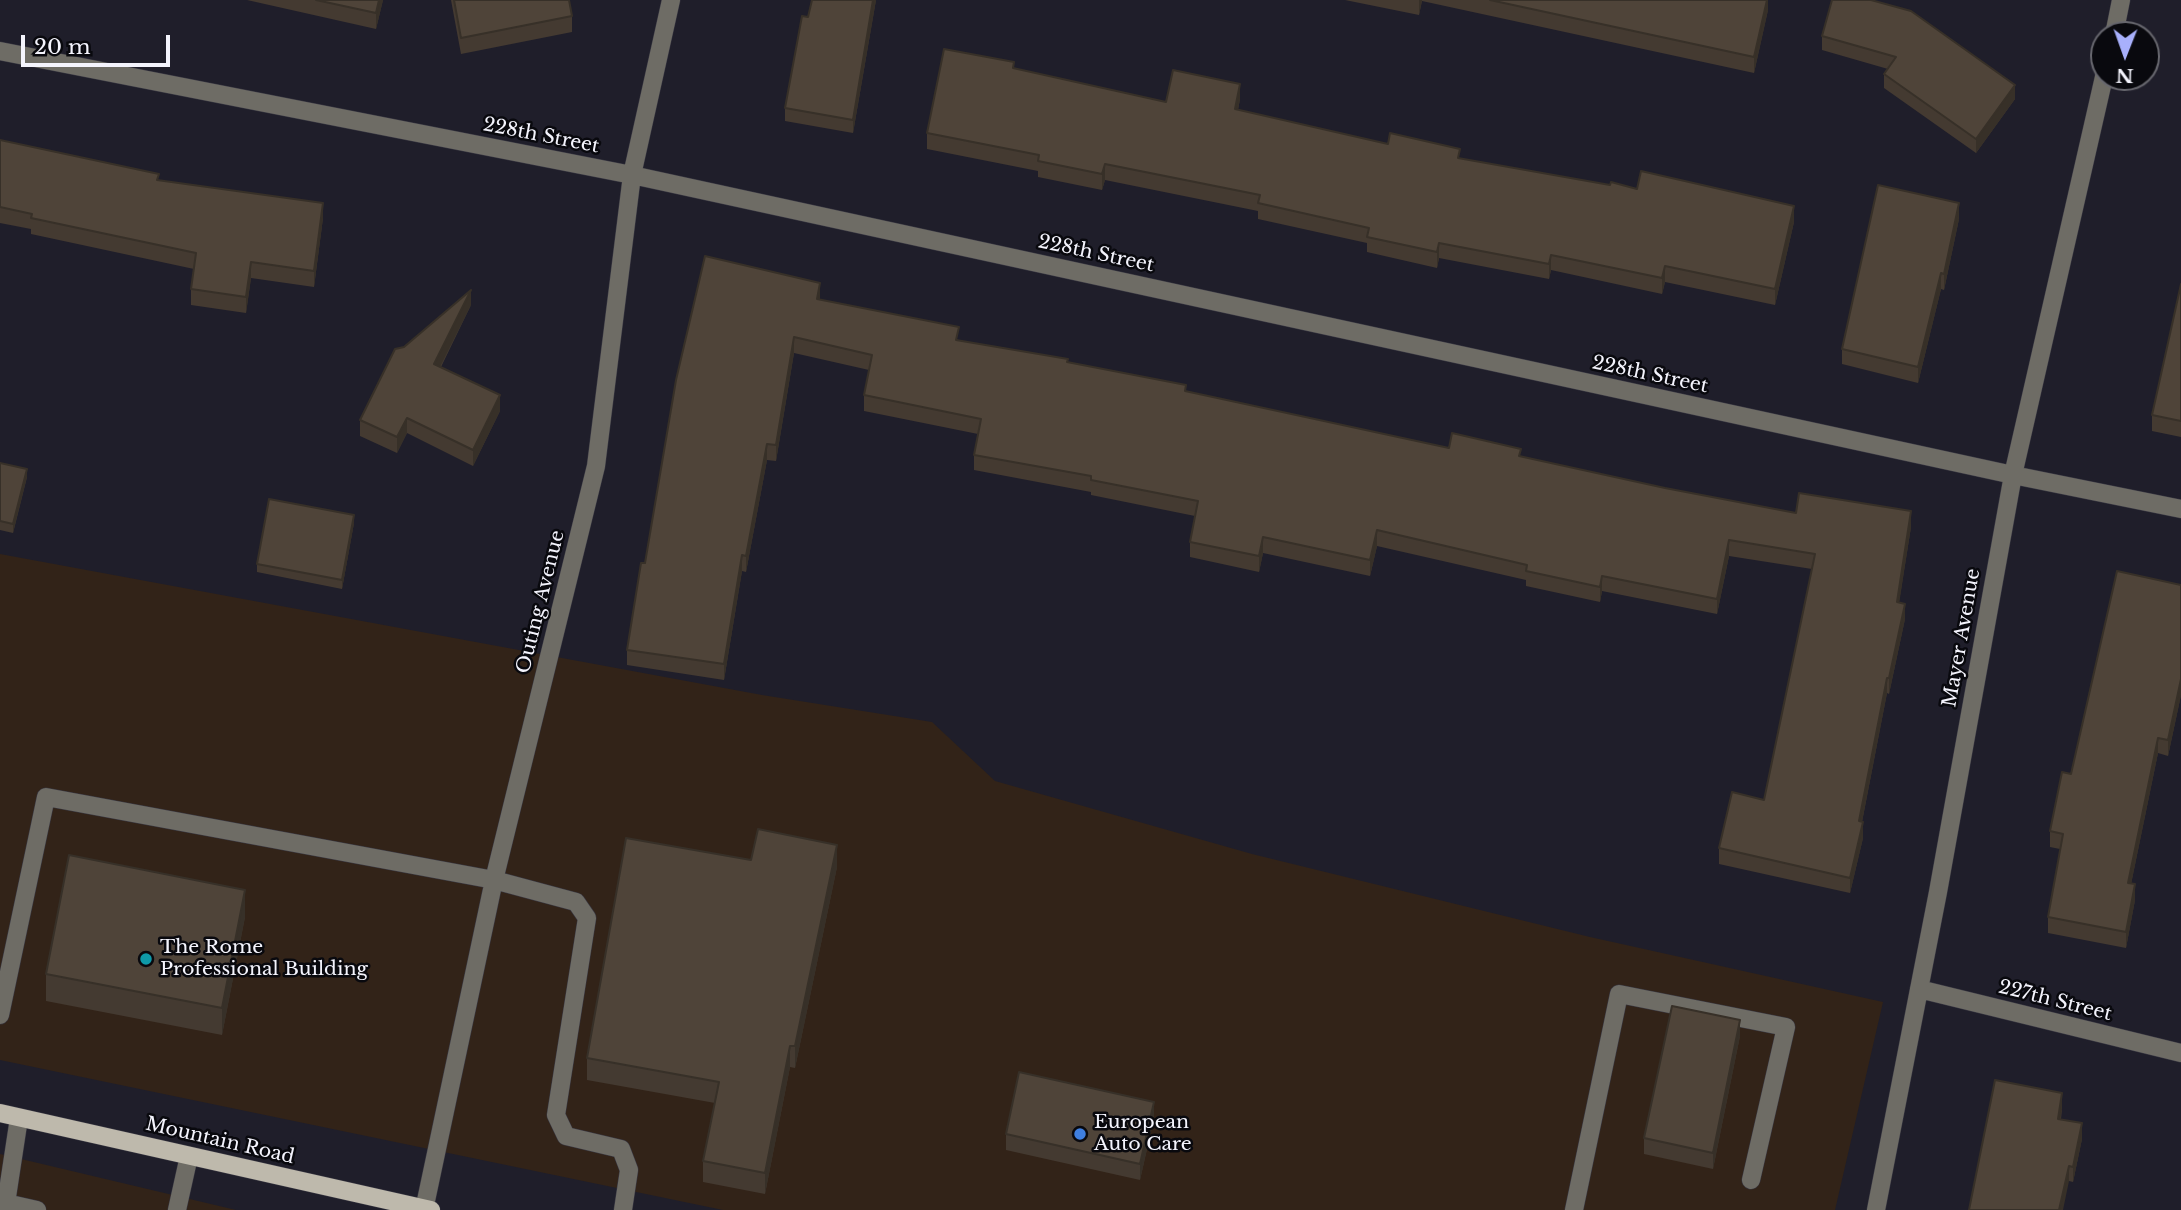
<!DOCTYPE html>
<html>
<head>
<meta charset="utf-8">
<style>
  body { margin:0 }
  #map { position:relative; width:2181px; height:1210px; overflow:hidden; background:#1f1e2a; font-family:"Libre Baskerville",serif }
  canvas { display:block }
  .north { position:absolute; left:2090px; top:21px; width:70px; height:70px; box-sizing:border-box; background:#09090e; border:2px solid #67676e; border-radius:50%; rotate:181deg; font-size:19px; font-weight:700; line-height:28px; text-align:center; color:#f4f4fd }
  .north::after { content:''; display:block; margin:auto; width:24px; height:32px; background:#a8b0fc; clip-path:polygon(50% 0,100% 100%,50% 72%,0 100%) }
  .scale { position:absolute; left:21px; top:35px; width:149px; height:32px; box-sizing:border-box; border:4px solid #f4f4fd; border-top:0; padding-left:9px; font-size:21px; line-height:24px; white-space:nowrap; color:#f4f4fd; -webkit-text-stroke:5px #09090e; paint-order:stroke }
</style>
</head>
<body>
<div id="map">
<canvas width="2181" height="1210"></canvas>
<div class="north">N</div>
<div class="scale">20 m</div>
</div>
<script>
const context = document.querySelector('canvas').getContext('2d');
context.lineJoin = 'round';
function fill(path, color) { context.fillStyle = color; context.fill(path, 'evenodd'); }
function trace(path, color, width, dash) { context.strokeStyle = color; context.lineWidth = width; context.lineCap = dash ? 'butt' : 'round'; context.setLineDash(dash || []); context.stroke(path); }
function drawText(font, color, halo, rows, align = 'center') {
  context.font = font + ' "Libre Baskerville",serif'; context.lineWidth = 5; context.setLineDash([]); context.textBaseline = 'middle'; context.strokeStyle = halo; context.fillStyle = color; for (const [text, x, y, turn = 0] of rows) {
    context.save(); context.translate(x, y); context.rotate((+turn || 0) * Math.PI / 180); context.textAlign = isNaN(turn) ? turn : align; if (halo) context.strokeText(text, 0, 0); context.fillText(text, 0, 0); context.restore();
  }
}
const commercial = new Path2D(`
  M 0,554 L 762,695 L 932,722 L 995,781 L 1252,854 L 1590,937 L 1883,1002 L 1835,1210 L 723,1210 L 0,1060 Z
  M 0,1154 L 236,1210 L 0,1210 Z`);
const minor = new Path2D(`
  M 2114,35 L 2121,0
  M 0,51 L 632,175 L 2013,475 L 2181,509
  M 1919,989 L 2181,1053
  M 0,1015 L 46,797 L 494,880 L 576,902 L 587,918 L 556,1115 L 566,1136 L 621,1149 L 629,1170 L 623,1210
  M 6,1203 L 37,1210
  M 5,1210 L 19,1118
  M 177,1210 L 189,1156
  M 424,1210 L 494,880 L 596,466 L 632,175 L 671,0
  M 1574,1210 L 1619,994 L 1786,1027 L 1751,1180
  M 1876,1210 L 1938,892 L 2013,475 L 2104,77`);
const major = new Path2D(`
  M 0,1113 L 431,1210`);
const wall = new Path2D(`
  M 247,0 L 383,0 L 376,29 Z
  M 451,0 L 569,0 L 572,16 L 572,32 L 461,54 Z
  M 876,0 L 853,133 L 785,121 L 785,108 L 808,17 Z
  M 1345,0 L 1768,0 L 1768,10 L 1754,73 L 1422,1 L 1419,15 Z
  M 1822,36 L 2015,85 L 2015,99 L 1976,153 L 1884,88 L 1884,74 L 1888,69 L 1822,50 Z
  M 1014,68 L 1166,102 L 1240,99 L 1238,110 L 1388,144 L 1460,159 L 1610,185 L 1637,189 L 1794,222 L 1775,305 L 1665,282 L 1662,294 L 1551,270 L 1549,279 L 1439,258 L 1437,268 L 1367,252 L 1367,243 L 1258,219 L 1258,211 L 1105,180 L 1102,190 L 1038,177 L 1038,171 L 927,149 L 927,133 Z
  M 0,140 L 159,180 L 323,218 L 314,287 L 251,278 L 246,313 L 191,305 L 191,289 L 194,269 L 31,234 L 31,229 L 0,223 Z
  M 1959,219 L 1944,290 L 1941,289 L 1918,383 L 1842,364 L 1842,349 Z
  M 2181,284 L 2181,437 L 2152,431 L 2152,415 Z
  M 820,299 L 959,340 L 1068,362 L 1186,391 L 1449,448 L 1521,456 L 1665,488 L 1796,513 L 1911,527 L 1899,602 L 1905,619 L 1889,694 L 1887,693 L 1862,822 L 1863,838 L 1850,893 L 1719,864 L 1719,848 L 1764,800 L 1812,569 L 1729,556 L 1717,614 L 1602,591 L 1600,602 L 1526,586 L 1526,580 L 1377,546 L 1370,576 L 1263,553 L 1259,572 L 1190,557 L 1190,542 L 1195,516 L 1091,495 L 1091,492 L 974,470 L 974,455 L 978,434 L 864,411 L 864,395 L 869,370 L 794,353 L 776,461 L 767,460 L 746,572 L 742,571 L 724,680 L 627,665 L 627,650 L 645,563 L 676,380 Z
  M 471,305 L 441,367 L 500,411 L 473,466 L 407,433 L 397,453 L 360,436 L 360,420 L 404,347 Z
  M 0,463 L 27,477 L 13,533 L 0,530 Z
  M 354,523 L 342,589 L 257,572 L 257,564 Z
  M 2181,585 L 2181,695 L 2168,756 L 2158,753 L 2131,884 L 2135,900 L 2126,948 L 2048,933 L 2048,917 L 2060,849 L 2050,847 L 2050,831 L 2071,774 Z
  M 751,860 L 837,867 L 795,1068 L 790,1067 L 765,1194 L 703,1182 L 703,1161 L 715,1103 L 587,1080 L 587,1058 Z
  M 245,917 L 222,1035 L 46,1001 L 46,974 Z
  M 1740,1036 L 1713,1169 L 1644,1154 L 1644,1138 Z
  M 2062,1109 L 2061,1119 L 2082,1139 L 2073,1182 L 2069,1181 L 1969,1210 Z
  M 1154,1118 L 1140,1180 L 1006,1150 L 1006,1134 Z`);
const shadedWall = new Path2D(`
  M 379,0 L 383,0 L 376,29 L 376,13 Z
  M 873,0 L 876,0 L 853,133 L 853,120 Z
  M 1419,0 L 1422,0 L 1419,15 Z
  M 1767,0 L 1768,0 L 1768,10 L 1754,73 L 1754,57 Z
  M 1240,84 L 1240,99 L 1235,125 L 1235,109 Z
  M 2015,85 L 2015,99 L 1976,153 L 1976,139 Z
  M 1105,164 L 1105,180 L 1102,190 L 1102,174 Z
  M 323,203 L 323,218 L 314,287 L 314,271 Z
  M 1959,203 L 1959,219 L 1944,290 L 1944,274 Z
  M 1794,206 L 1794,222 L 1775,305 L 1775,289 Z
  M 1439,243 L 1439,258 L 1437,268 L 1437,252 Z
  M 1551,255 L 1551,270 L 1549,279 L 1549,264 Z
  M 251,262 L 251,278 L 246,313 L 246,297 Z
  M 1665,266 L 1665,282 L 1662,294 L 1662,278 Z
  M 1941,273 L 1941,289 L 1918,383 L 1918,367 Z
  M 820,283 L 820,299 L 817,314 L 817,299 Z
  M 471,290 L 471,305 L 434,379 L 434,364 Z
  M 794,337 L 794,353 L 776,461 L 776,445 Z
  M 500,395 L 500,411 L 473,466 L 473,450 Z
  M 407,418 L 407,433 L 397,453 L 397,437 Z
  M 767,444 L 767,460 L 746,572 L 746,556 Z
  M 27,469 L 27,477 L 13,533 L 13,524 Z
  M 1911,511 L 1911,527 L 1897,617 L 1897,602 Z
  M 354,515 L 354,523 L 342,589 L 342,580 Z
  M 1377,530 L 1377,546 L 1370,576 L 1370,560 Z
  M 1263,537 L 1263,553 L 1259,572 L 1259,556 Z
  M 1729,540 L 1729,556 L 1717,614 L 1717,599 Z
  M 742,555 L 742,571 L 724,680 L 724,664 Z
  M 1602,576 L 1602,591 L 1600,602 L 1600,587 Z
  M 1905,604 L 1905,619 L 1889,694 L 1889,678 Z
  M 1887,678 L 1887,693 L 1859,837 L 1859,821 Z
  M 2181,679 L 2181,695 L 2168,756 L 2168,740 Z
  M 2158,738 L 2158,753 L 2128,899 L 2128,883 Z
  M 1863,822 L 1863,838 L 1850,893 L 1850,878 Z
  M 837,845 L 837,867 L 795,1068 L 795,1046 Z
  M 2135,884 L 2135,900 L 2126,948 L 2126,932 Z
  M 245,890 L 245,917 L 222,1035 L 222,1008 Z
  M 1740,1020 L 1740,1036 L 1713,1169 L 1713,1153 Z
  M 790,1046 L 790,1067 L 765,1194 L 765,1173 Z
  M 2062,1093 L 2062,1109 L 2058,1134 L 2058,1119 Z
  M 1154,1102 L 1154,1118 L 1140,1180 L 1140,1164 Z
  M 2082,1123 L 2082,1139 L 2073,1182 L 2073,1167 Z
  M 2069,1166 L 2069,1181 L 2063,1210 L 2059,1210 Z`);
const building = new Path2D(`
  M 316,0 L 379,0 L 376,13 Z
  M 454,0 L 569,0 L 572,16 L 461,38 Z
  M 812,0 L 873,0 L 853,120 L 785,108 L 802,16 L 808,17 Z
  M 1490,0 L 1767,0 L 1754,57 Z
  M 1832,0 L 1871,0 L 1911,11 L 2015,85 L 1976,139 L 1884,74 L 1896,57 L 1822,36 Z
  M 944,49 L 1014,62 L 1013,68 L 1166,102 L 1173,70 L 1240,84 L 1235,109 L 1388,144 L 1390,133 L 1460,149 L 1458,158 L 1610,185 L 1611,182 L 1637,189 L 1641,171 L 1794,206 L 1775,289 L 1665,266 L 1662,278 L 1551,255 L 1549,264 L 1439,243 L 1437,252 L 1367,237 L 1369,228 L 1258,203 L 1260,195 L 1105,164 L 1102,174 L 1038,161 L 1039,155 L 927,133 Z
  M 0,140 L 159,174 L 157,180 L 323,203 L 314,271 L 251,262 L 246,297 L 191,289 L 196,253 L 31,218 L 32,214 L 0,207 Z
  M 1878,185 L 1959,203 L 1944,274 L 1941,273 L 1918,367 L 1842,349 Z
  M 705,256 L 820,283 L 817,299 L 959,327 L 956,340 L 1068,359 L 1067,362 L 1186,385 L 1185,391 L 1449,448 L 1452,433 L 1521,449 L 1519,456 L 1665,488 L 1796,513 L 1799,493 L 1911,511 L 1897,602 L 1905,604 L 1889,678 L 1887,678 L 1859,821 L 1863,822 L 1850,878 L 1719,848 L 1732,792 L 1764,800 L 1815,554 L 1729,540 L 1717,599 L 1602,576 L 1600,587 L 1526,571 L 1527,565 L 1377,530 L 1370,560 L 1263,537 L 1259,556 L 1190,542 L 1198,501 L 1091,480 L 1091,476 L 974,455 L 981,419 L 864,395 L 872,355 L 794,337 L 776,445 L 767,444 L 746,556 L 742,555 L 724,664 L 627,650 L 641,563 L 645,563 L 676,380 Z
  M 2181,284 L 2181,421 L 2152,415 Z
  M 471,290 L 434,364 L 500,395 L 473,450 L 407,418 L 397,437 L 360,420 L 395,349 L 404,347 Z
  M 0,463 L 27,469 L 13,524 L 0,521 Z
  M 269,499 L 354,515 L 342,580 L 257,564 Z
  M 2117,571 L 2181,585 L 2181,679 L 2168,740 L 2158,738 L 2128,883 L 2135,884 L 2126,932 L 2048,917 L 2063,834 L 2050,831 L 2062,772 L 2071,774 Z
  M 758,829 L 837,845 L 795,1046 L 790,1046 L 765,1173 L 703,1161 L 719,1082 L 587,1058 L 626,838 L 751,860 Z
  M 69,855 L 245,890 L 222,1008 L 46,974 Z
  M 1672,1006 L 1740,1020 L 1713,1153 L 1644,1138 Z
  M 1019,1072 L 1154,1102 L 1140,1164 L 1006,1134 Z
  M 1995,1080 L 2062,1093 L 2058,1119 L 2082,1123 L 2073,1167 L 2069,1166 L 2059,1210 L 1969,1210 Z`);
const markers = [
  [146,959,7,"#0f9aa8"],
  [1080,1134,7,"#3f7fe0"]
];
const streetNames = [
  ["228th Street",541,136,11],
  ["228th Street",1096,254,12],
  ["228th Street",1650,375,12],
  ["Outing Avenue",541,602,-76],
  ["Mayer Avenue",1962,638,-80],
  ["227th Street",2055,1001,14],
  ["Mountain Road",220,1141,13]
];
const poiNames = [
  ["The Rome",160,948],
  ["Professional Building",160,970],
  ["European",1094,1123],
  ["Auto Care",1094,1145]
];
fill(commercial, '#322318');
trace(minor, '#393843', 19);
trace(major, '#393843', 19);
trace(minor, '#6e6c65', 18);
trace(major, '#beb9ac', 18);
fill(wall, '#443a31');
fill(shadedWall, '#373028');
fill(building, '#4f4439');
trace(building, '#373028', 2);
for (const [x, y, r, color] of markers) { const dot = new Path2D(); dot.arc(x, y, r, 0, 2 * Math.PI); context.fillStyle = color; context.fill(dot); trace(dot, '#09090e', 2.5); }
drawText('19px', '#f4f4fd', '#09090e', streetNames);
drawText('19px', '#f4f4fd', '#09090e', poiNames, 'left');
</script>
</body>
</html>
